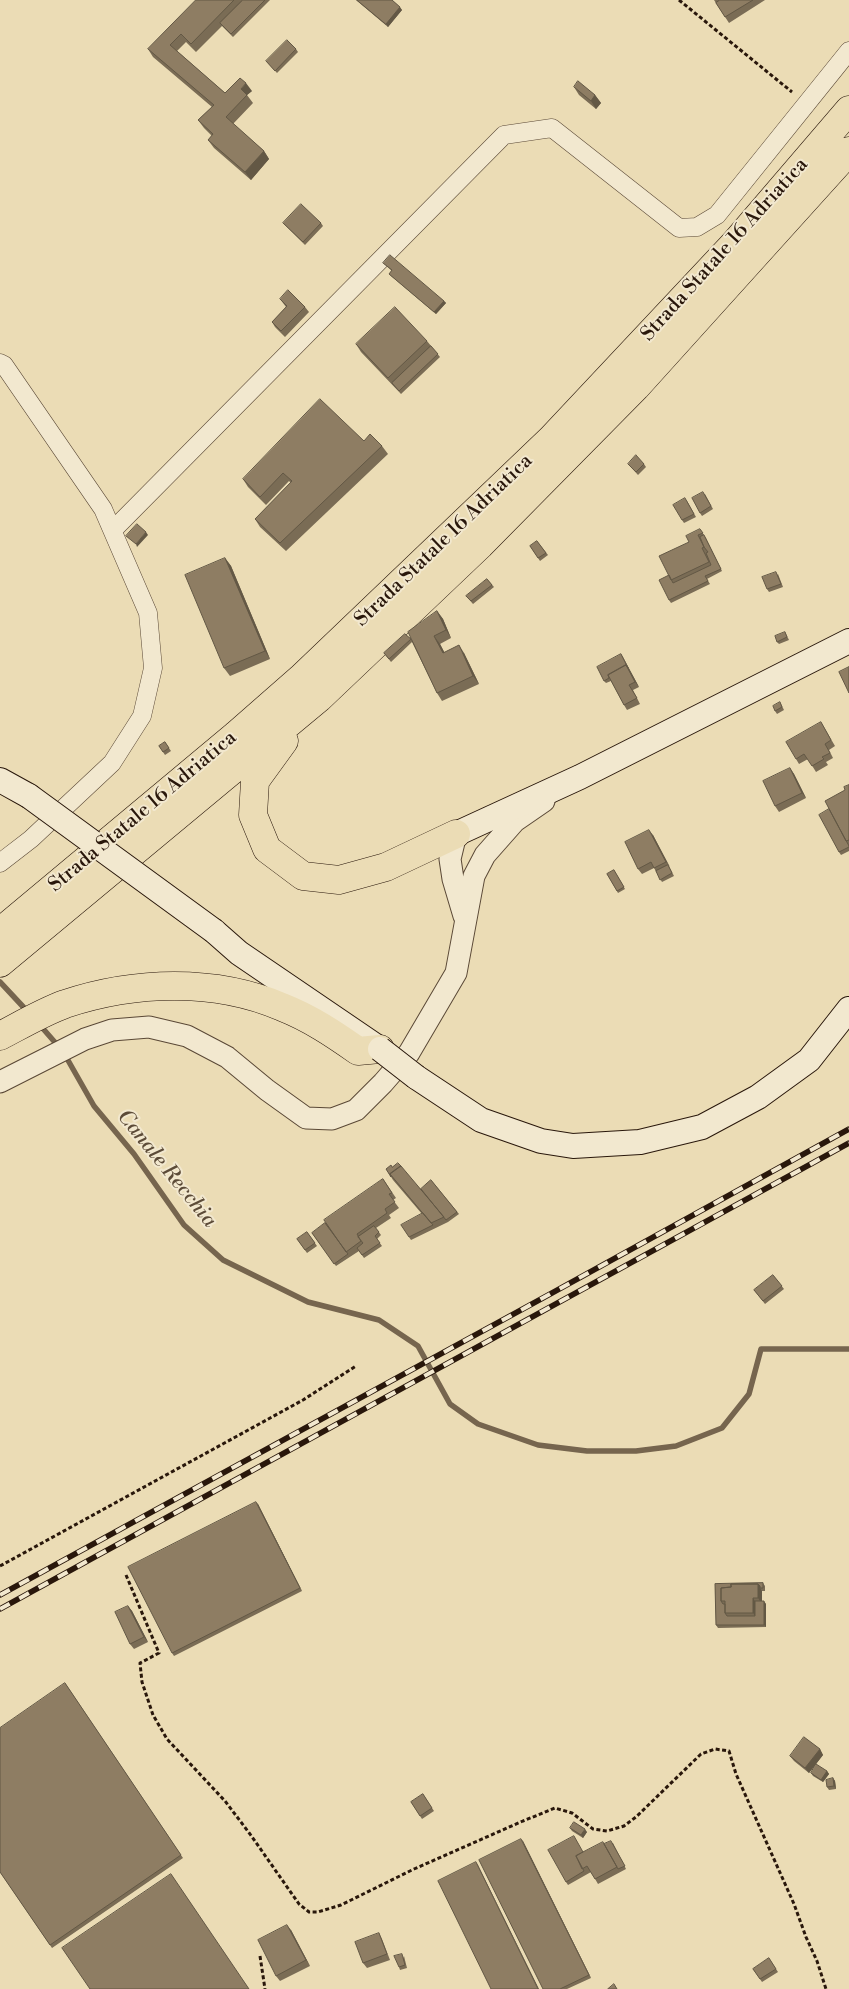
<!DOCTYPE html>
<html>
<head>
<meta charset="utf-8">
<style>
  body { margin:0 }
  canvas { display:block; background:#ebdcb5 }
</style>
</head>
<body>
<canvas width="849" height="1989"></canvas>
<script>
const context = document.querySelector('canvas').getContext('2d');
context.lineJoin = 'round';
function trace(path, color, width, dash) { context.strokeStyle = color; context.lineWidth = width; context.lineCap = dash ? 'butt' : 'round'; context.setLineDash(dash || []); context.stroke(path); }
function fill(path, color) { context.fillStyle = color; context.fill(path, 'evenodd'); }
function drawText(font, color, halo, rows, align = 'center') {
  context.font = font + ' "Libre Bodoni",serif'; context.lineWidth = 4; context.setLineDash([]); context.textBaseline = 'middle'; context.strokeStyle = halo; context.fillStyle = color; for (const [text, x, y, turn = 0] of rows) {
    context.save(); context.translate(x, y); context.rotate((+turn || 0) * Math.PI / 180); context.textAlign = isNaN(turn) ? turn : align; if (halo) context.strokeText(text, 0, 0); context.fillText(text, 0, 0); context.restore();
  }
}
const stream = new Path2D(`
  M 0,982 L 28,1012
  M 39,1024 L 59,1047
  M 65,1055 L 94,1106 L 134,1154 L 184,1225 L 223,1260 L 308,1302 L 379,1320 L 418,1346 L 450,1404 L 478,1424 L 538,1445 L 587,1451 L 636,1451 L 676,1446 L 722,1428 L 749,1394 L 761,1349 L 849,1349`);
const path = new Path2D(`
  M 679,0 L 792,92
  M 0,1566 L 303,1400 L 356,1366
  M 126,1575 L 159,1653 L 140,1663 L 142,1682 L 153,1715 L 167,1739 L 225,1801 L 250,1834 L 299,1904 L 309,1912 L 318,1912 L 341,1905 L 414,1869 L 523,1821 L 555,1808 L 572,1813 L 593,1829 L 607,1831 L 624,1826 L 636,1817 L 701,1754 L 715,1749 L 729,1751 L 736,1774 L 794,1904 L 806,1937 L 817,1961 L 826,1989
  M 260,1956 L 265,1989`);
const minor = new Path2D(`
  M 0,363 L 4,365 L 103,509 L 148,613 L 153,668 L 142,716 L 112,763 L 31,839 L 0,863
  M 113,530 L 504,135 L 552,128 L 679,228 L 697,227 L 717,215 L 849,51`);
const tertiary = new Path2D(`
  M 456,834 L 450,859 L 453,879 L 464,916
  M 0,1082 L 85,1039 L 112,1030 L 149,1027 L 187,1036 L 227,1057 L 267,1090 L 306,1118 L 332,1119 L 356,1110 L 383,1083 L 409,1053 L 456,973 L 474,876 L 485,855 L 515,821 L 544,801`);
const secondary = new Path2D(`
  M 0,780 L 29,796
  M 456,834 L 580,777 L 849,641
  M 214,931 L 239,953 L 380,1049
  M 416,1077 L 481,1120 L 541,1141 L 573,1146 L 640,1142 L 702,1127 L 758,1097 L 809,1060 L 849,1009`);
const trunk = new Path2D(`
  M 284,741 L 255,781 L 253,815 L 267,849 L 303,876 L 339,880 L 386,867 L 456,834
  M 0,932 L 236,735 L 301,678 L 552,438 L 735,243 L 849,110
  M 0,963 L 319,698 L 480,545 L 636,387 L 849,151
  M 0,1036 C 21,1025 43,1012 65,1004 C 134,981 215,978 282,1007 C 310,1018 334,1034 358,1051 L 380,1049`);
const rail = new Path2D(`
  M 0,1595 L 552,1293 L 849,1129
  M 0,1609 L 849,1143`);
const secondaryBridge = new Path2D(`
  M 29,796 L 214,931
  M 380,1049 L 416,1077`);
const wall = new Path2D(`
  M 196,0 L 270,0 L 233,37 L 222,26 L 196,52 L 186,42 L 177,51 L 225,93 L 252,91 L 247,95 L 253,103 L 233,124 L 264,151 L 269,159 L 251,180 L 214,148 L 208,140 L 212,136 L 204,128 L 198,120 L 212,107 L 153,57 L 148,49 Z
  M 356,0 L 392,0 L 402,10 L 388,27 Z
  M 714,0 L 765,0 L 729,23 Z
  M 296,49 L 298,52 L 277,73 L 266,61 Z
  M 574,87 L 595,95 L 601,103 L 596,109 L 579,95 Z
  M 283,223 L 321,223 L 323,226 L 305,245 Z
  M 383,263 L 444,301 L 446,303 L 436,314 L 391,276 L 389,274 L 392,271 Z
  M 280,299 L 305,307 L 309,312 L 285,337 L 275,327 L 272,322 L 286,307 Z
  M 427,341 L 440,357 L 401,394 L 361,352 L 356,344 Z
  M 364,441 L 382,446 L 388,454 L 286,551 L 260,527 L 255,519 L 291,483 L 289,481 L 266,505 L 248,487 L 243,479 Z
  M 628,464 L 644,464 L 646,467 L 638,475 Z
  M 705,494 L 713,509 L 702,516 L 700,513 Z
  M 687,501 L 696,517 L 684,523 L 682,520 Z
  M 700,529 L 706,538 L 722,571 L 707,579 L 710,584 L 671,603 L 669,600 L 669,575 L 689,542 Z
  M 537,541 L 548,555 L 540,561 L 530,546 Z
  M 225,558 L 231,566 L 270,659 L 230,676 L 224,668 Z
  M 778,574 L 783,587 L 769,592 L 767,589 Z
  M 487,579 L 494,587 L 473,604 L 466,596 Z
  M 437,611 L 443,619 L 451,638 L 440,644 L 444,652 L 464,653 L 479,684 L 442,701 L 437,693 L 412,642 L 391,662 L 384,653 L 405,634 L 411,640 Z
  M 785,632 L 789,640 L 779,644 L 777,642 Z
  M 621,654 L 639,687 L 633,690 L 640,704 L 627,710 L 624,705 L 611,681 L 606,683 L 604,681 Z
  M 780,702 L 784,710 L 777,714 L 775,711 Z
  M 821,722 L 835,746 L 829,750 L 833,758 L 826,762 L 828,765 L 816,772 L 808,759 L 799,764 L 796,759 Z
  M 165,742 L 171,751 L 165,755 L 159,746 Z
  M 790,768 L 794,774 L 806,798 L 779,812 L 775,806 Z
  M 849,785 L 849,851 L 841,855 L 839,852 L 845,790 Z
  M 653,835 L 674,876 L 662,882 L 654,868 L 642,874 L 638,869 Z
  M 614,870 L 625,889 L 618,893 L 607,874 Z
  M 386,1169 L 421,1189 L 431,1180 L 459,1214 L 448,1222 L 411,1240 L 409,1237 L 422,1214 L 393,1180 Z
  M 383,1179 L 396,1198 L 393,1200 L 399,1208 L 389,1215 L 391,1218 L 376,1228 L 381,1235 L 377,1239 L 382,1246 L 364,1258 L 359,1251 L 336,1266 L 312,1233 Z
  M 307,1232 L 317,1246 L 307,1253 L 297,1239 Z
  M 773,1275 L 784,1289 L 765,1304 L 754,1290 Z
  M 258,1504 L 302,1591 L 174,1656 L 172,1653 Z
  M 763,1583 L 765,1586 L 765,1591 L 762,1591 L 762,1601 L 766,1604 L 766,1627 L 718,1628 L 716,1625 L 715,1584 Z
  M 128,1606 L 132,1611 L 148,1642 L 134,1649 L 130,1644 Z
  M 65,1683 L 183,1858 L 52,1948 L 0,1872 Z
  M 820,1749 L 823,1755 L 809,1773 L 794,1761 L 790,1756 Z
  M 827,1771 L 829,1774 L 823,1782 L 813,1776 L 811,1773 Z
  M 833,1778 L 835,1781 L 836,1789 L 829,1790 L 827,1787 Z
  M 423,1794 L 434,1811 L 422,1819 L 411,1802 Z
  M 570,1828 L 587,1832 L 583,1838 L 572,1831 Z
  M 523,1841 L 591,1978 L 567,1989 L 543,1989 Z
  M 613,1843 L 626,1869 L 598,1884 L 591,1872 L 568,1885 L 566,1882 L 583,1852 L 604,1844 Z
  M 291,1930 L 310,1966 L 280,1981 L 276,1976 Z
  M 379,1933 L 382,1939 L 390,1960 L 367,1968 L 363,1963 Z
  M 404,1956 L 407,1968 L 400,1970 L 399,1967 Z
  M 769,1958 L 778,1972 L 762,1982 L 753,1969 Z`);
const shadedWall = new Path2D(`
  M 400,7 L 402,10 L 388,27 L 386,24 Z
  M 246,83 L 252,91 L 247,95 L 241,89 Z
  M 595,95 L 601,103 L 596,109 L 591,101 Z
  M 264,151 L 269,159 L 251,180 L 245,172 Z
  M 444,301 L 446,303 L 436,314 L 434,312 Z
  M 146,532 L 148,535 L 137,547 L 136,544 Z
  M 225,558 L 231,566 L 270,659 L 265,651 Z
  M 437,611 L 443,619 L 451,638 L 446,630 Z
  M 434,636 L 440,644 L 449,661 L 443,653 Z
  M 459,645 L 464,653 L 479,684 L 473,676 Z
  M 621,654 L 623,657 L 639,687 L 635,682 Z
  M 790,768 L 794,774 L 806,798 L 802,793 Z
  M 649,830 L 653,835 L 670,867 L 666,862 Z
  M 256,1502 L 258,1504 L 302,1591 L 300,1588 Z
  M 758,1584 L 762,1588 L 760,1588 L 762,1591 L 762,1604 L 758,1598 Z
  M 753,1598 L 757,1604 L 757,1619 L 753,1613 Z
  M 764,1601 L 766,1604 L 766,1627 L 764,1625 Z
  M 128,1606 L 132,1611 L 148,1642 L 144,1637 Z
  M 820,1749 L 823,1755 L 809,1773 L 805,1768 Z
  M 827,1771 L 829,1774 L 823,1782 L 821,1780 Z
  M 833,1778 L 835,1781 L 836,1789 L 834,1786 Z
  M 585,1829 L 587,1832 L 583,1838 L 581,1835 Z
  M 521,1839 L 523,1841 L 591,1978 L 589,1975 Z
  M 476,1862 L 478,1865 L 539,1989 L 538,1989 Z
  M 287,1925 L 291,1930 L 310,1966 L 306,1960 Z`);
const building = new Path2D(`
  M 196,0 L 234,0 L 191,44 L 181,34 L 170,45 L 225,93 L 240,78 L 246,83 L 241,89 L 247,95 L 226,117 L 264,151 L 245,172 L 208,140 L 213,134 L 198,120 L 214,105 L 148,49 Z
  M 243,0 L 265,0 L 231,34 L 220,23 Z
  M 357,0 L 392,0 L 400,7 L 386,24 Z
  M 720,0 L 753,0 L 725,17 L 716,3 Z
  M 287,40 L 296,49 L 275,71 L 266,61 Z
  M 578,81 L 595,95 L 591,101 L 574,87 Z
  M 301,204 L 321,223 L 303,242 L 283,223 Z
  M 390,255 L 444,301 L 434,312 L 389,274 L 392,270 L 383,263 Z
  M 288,290 L 305,307 L 281,331 L 272,322 L 287,306 L 280,299 Z
  M 395,307 L 427,341 L 388,378 L 356,344 Z
  M 431,346 L 438,354 L 399,391 L 392,383 Z
  M 320,399 L 364,441 L 370,434 L 382,446 L 280,543 L 255,519 L 292,481 L 283,473 L 260,497 L 243,479 Z
  M 636,455 L 644,464 L 636,472 L 628,464 Z
  M 703,492 L 711,506 L 700,513 L 692,498 Z
  M 685,498 L 694,514 L 682,520 L 673,505 Z
  M 137,524 L 146,532 L 136,544 L 126,536 Z
  M 700,529 L 703,533 L 698,535 L 704,547 L 702,548 L 709,562 L 671,580 L 659,556 L 689,542 L 686,536 Z
  M 704,535 L 721,569 L 705,576 L 708,581 L 669,600 L 659,580 L 669,575 L 673,583 L 711,565 L 706,553 L 708,552 L 704,547 L 700,537 Z
  M 537,541 L 546,553 L 538,558 L 530,546 Z
  M 225,558 L 265,651 L 224,668 L 185,575 Z
  M 776,572 L 781,584 L 767,589 L 762,577 Z
  M 487,579 L 492,585 L 471,601 L 466,596 Z
  M 437,611 L 446,630 L 434,636 L 443,653 L 459,645 L 473,676 L 437,693 L 408,632 Z
  M 785,632 L 787,637 L 777,642 L 775,636 Z
  M 405,634 L 411,639 L 389,659 L 384,653 Z
  M 621,654 L 628,668 L 626,665 L 608,675 L 609,678 L 604,681 L 597,667 Z
  M 626,665 L 635,682 L 629,685 L 637,698 L 624,705 L 608,675 Z
  M 849,667 L 849,693 L 839,672 Z
  M 780,702 L 782,707 L 775,711 L 773,706 Z
  M 821,722 L 831,740 L 825,744 L 830,753 L 822,757 L 824,759 L 812,766 L 804,754 L 796,759 L 786,742 Z
  M 165,742 L 169,748 L 163,752 L 159,746 Z
  M 790,768 L 802,793 L 775,806 L 763,781 Z
  M 849,785 L 849,840 L 846,841 L 825,801 L 845,790 L 844,787 Z
  M 829,809 L 849,846 L 849,847 L 839,852 L 819,815 Z
  M 649,830 L 666,862 L 654,868 L 651,862 L 638,869 L 625,842 Z
  M 668,865 L 672,873 L 660,880 L 656,871 Z
  M 614,870 L 624,887 L 617,891 L 607,874 Z
  M 398,1163 L 401,1166 L 390,1174 L 391,1177 L 386,1169 L 391,1165 L 392,1167 Z
  M 401,1166 L 444,1217 L 431,1223 L 390,1174 Z
  M 383,1179 L 392,1193 L 389,1194 L 395,1202 L 385,1209 L 387,1213 L 357,1234 L 361,1241 L 346,1252 L 324,1220 Z
  M 431,1180 L 457,1212 L 446,1220 L 421,1189 Z
  M 423,1213 L 433,1225 L 409,1237 L 401,1225 Z
  M 325,1223 L 348,1254 L 334,1264 L 312,1233 Z
  M 374,1226 L 379,1232 L 375,1236 L 380,1243 L 362,1255 L 357,1248 L 363,1243 L 358,1237 Z
  M 307,1232 L 315,1243 L 305,1250 L 297,1239 Z
  M 773,1275 L 782,1286 L 763,1301 L 754,1290 Z
  M 256,1502 L 300,1588 L 172,1653 L 128,1567 Z
  M 763,1583 L 763,1588 L 760,1588 L 760,1586 L 758,1584 L 731,1584 L 731,1587 L 721,1588 L 721,1601 L 723,1604 L 725,1604 L 725,1613 L 727,1616 L 755,1616 L 755,1601 L 764,1601 L 764,1625 L 716,1625 L 715,1584 Z
  M 731,1584 L 758,1584 L 758,1598 L 753,1598 L 753,1613 L 725,1613 L 725,1601 L 721,1601 L 721,1588 L 731,1587 Z
  M 128,1606 L 144,1637 L 130,1644 L 115,1612 Z
  M 65,1683 L 181,1855 L 50,1945 L 0,1872 L 0,1728 Z
  M 804,1737 L 820,1749 L 805,1768 L 790,1756 Z
  M 816,1764 L 827,1771 L 821,1780 L 811,1773 Z
  M 833,1778 L 834,1786 L 827,1787 L 826,1780 Z
  M 423,1794 L 432,1808 L 420,1816 L 411,1802 Z
  M 574,1822 L 585,1829 L 581,1835 L 570,1828 Z
  M 574,1836 L 583,1852 L 576,1856 L 584,1871 L 566,1882 L 548,1850 Z
  M 521,1839 L 589,1975 L 560,1989 L 543,1989 L 479,1860 Z
  M 611,1841 L 625,1866 L 618,1869 L 604,1844 Z
  M 603,1842 L 617,1867 L 595,1879 L 587,1866 L 582,1869 L 576,1856 Z
  M 476,1862 L 538,1989 L 491,1989 L 438,1881 Z
  M 171,1874 L 249,1989 L 90,1989 L 62,1948 Z
  M 287,1925 L 306,1960 L 276,1976 L 258,1940 Z
  M 379,1933 L 387,1954 L 363,1963 L 355,1942 Z
  M 402,1954 L 405,1965 L 399,1967 L 394,1956 Z
  M 769,1958 L 776,1969 L 760,1979 L 753,1969 Z
  M 614,1984 L 617,1989 L 608,1989 Z`);
const streetNames = [
  ["Strada Statale 16 Adriatica",725,250,-48],
  ["Strada Statale 16 Adriatica",444,541,-44],
  ["Strada Statale 16 Adriatica",143,812,-40]
];
const waterNames = [
  ["Canale Recchia",166,1169,51]
];
trace(stream, '#76654e', 5.5);
trace(minor, '#5a4836', 19);
trace(tertiary, '#5a4836', 23);
trace(secondary, '#29170b', 26);
trace(trunk, '#29170b', 29);
trace(path, '#29170b', 3, [4, 2.5]);
trace(minor, '#f2e8cf', 18);
trace(tertiary, '#f2e8cf', 21);
trace(secondary, '#f2e8cf', 24);
trace(trunk, '#ebdcb5', 28);
trace(rail, '#29170b', 5.5);
trace(rail, '#f2e8cf', 4, [11]);
trace(secondaryBridge, '#29170b', 26, []);
trace(secondaryBridge, '#f2e8cf', 24);
fill(wall, '#7a6c55');
fill(shadedWall, '#635845');
fill(building, '#8e7d63');
trace(building, '#635845', 1);
drawText('20px', '#29170b', '#f2e8cf', streetNames);
drawText('italic 21px', '#5c4b38', '#f2e8cf', waterNames);
</script>
</body>
</html>
